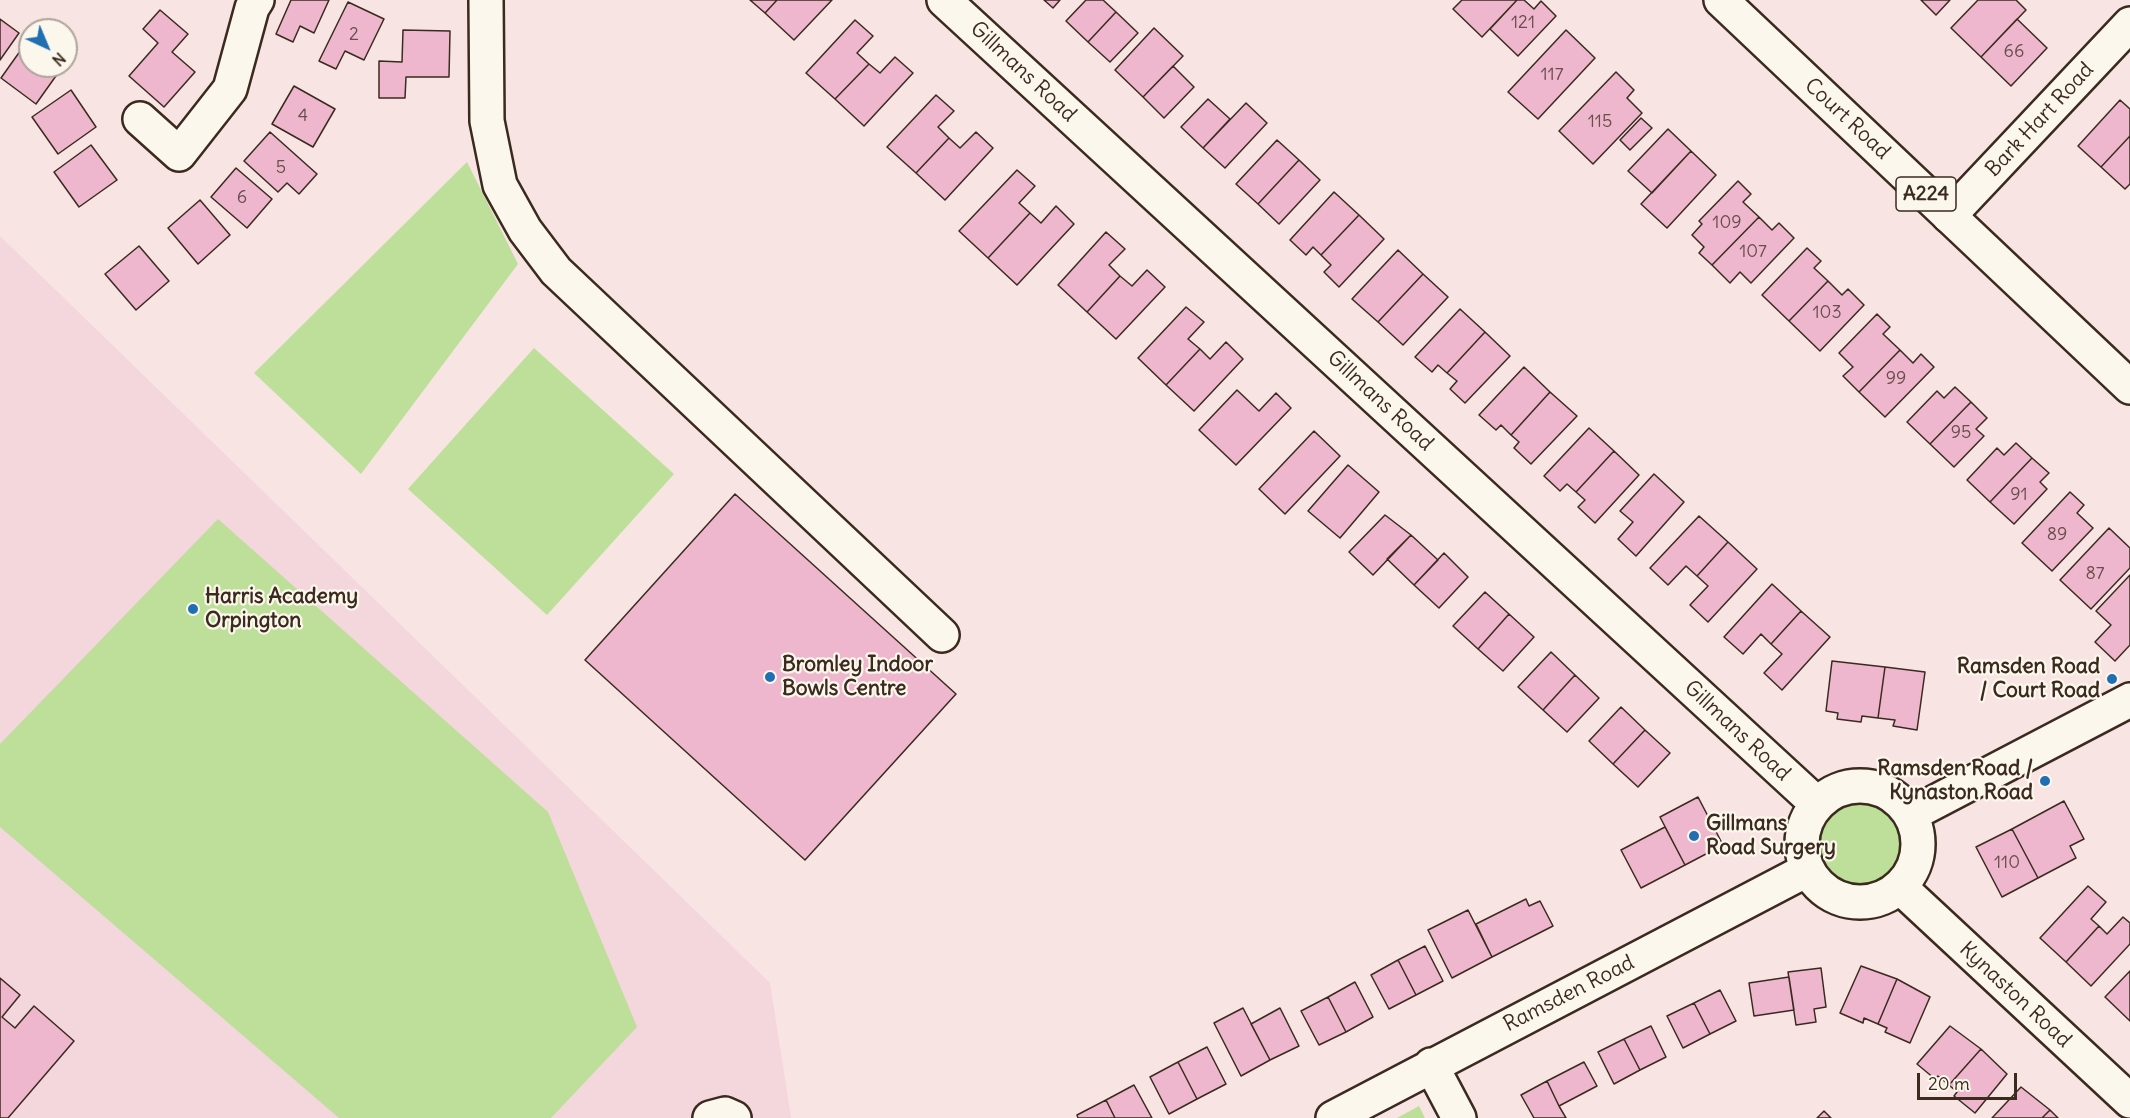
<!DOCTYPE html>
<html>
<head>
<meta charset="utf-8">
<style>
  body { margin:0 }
  #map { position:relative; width:2130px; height:1118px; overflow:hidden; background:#f7e4e3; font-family:Delius,sans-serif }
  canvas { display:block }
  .north { position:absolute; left:18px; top:18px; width:60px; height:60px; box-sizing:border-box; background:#fbf7ec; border:2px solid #aea59a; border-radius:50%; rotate:136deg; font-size:16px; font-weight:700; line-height:24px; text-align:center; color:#3b2a1e }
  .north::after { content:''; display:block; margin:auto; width:21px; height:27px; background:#1f6fb2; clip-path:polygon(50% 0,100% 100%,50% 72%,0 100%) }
  .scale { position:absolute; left:1917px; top:1073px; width:100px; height:27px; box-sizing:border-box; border:3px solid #3b2a1e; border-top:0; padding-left:8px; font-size:18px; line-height:21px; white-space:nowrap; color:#3b2a1e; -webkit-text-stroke:4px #fbf7ec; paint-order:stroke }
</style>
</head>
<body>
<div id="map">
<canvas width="2130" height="1118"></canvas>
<div class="north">N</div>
<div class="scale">20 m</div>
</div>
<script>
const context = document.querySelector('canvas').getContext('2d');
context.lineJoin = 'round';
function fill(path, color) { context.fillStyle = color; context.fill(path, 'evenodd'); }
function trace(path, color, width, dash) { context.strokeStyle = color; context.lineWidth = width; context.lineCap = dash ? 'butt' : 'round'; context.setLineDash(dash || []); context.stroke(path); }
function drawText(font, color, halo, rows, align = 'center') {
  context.font = font + ' Delius,sans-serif'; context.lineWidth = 4.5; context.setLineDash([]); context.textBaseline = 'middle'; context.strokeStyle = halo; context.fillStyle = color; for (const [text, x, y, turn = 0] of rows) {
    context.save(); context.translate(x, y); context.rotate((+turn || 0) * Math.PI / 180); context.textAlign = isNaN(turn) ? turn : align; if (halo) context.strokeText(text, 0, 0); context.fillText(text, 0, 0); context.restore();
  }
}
const built = new Path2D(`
  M 0,236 L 770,983 L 791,1118 L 0,1118 Z`);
const green = new Path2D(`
  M 467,162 L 518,264 L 361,474 L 254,373 Z
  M 534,348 L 674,474 L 547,615 L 408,489 Z
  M 218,519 L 548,812 L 637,1027 L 551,1118 L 339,1118 L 0,827 L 0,744 Z
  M 1846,801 L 1883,804 L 1903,830 L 1899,864 L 1874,885 L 1839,881 L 1819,856 L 1821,822 Z
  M 1419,1106 L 1425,1118 L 1397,1118 Z`);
const building = new Path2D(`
  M 291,0 L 329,0 L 314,33 L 300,26 L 293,42 L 276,34 Z
  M 750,0 L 777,0 L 765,13 Z
  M 777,0 L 832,0 L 794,40 L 765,13 Z
  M 1044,0 L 1060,0 L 1053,8 Z
  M 1086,0 L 1103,0 L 1116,12 L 1088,42 L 1066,21 Z
  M 1462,0 L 1517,0 L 1482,37 L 1453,9 Z
  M 1517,0 L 1524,0 L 1534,9 L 1541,1 L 1556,16 L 1518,56 L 1490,29 Z
  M 1921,0 L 1950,0 L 1936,15 Z
  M 1978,0 L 2016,0 L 2026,10 L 1981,57 L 1951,28 Z
  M 348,2 L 384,19 L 364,60 L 345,51 L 336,69 L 319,61 Z
  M 160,10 L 188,34 L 172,52 L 195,72 L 164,107 L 129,76 L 158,43 L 143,29 Z
  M 1116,12 L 1138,33 L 1110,62 L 1088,42 Z
  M 0,19 L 19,33 L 0,60 Z
  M 2017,19 L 2047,48 L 2011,86 L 1981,57 Z
  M 855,20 L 873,36 L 857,53 L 869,64 L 835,99 L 806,73 Z
  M 1154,28 L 1183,56 L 1143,97 L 1115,70 Z
  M 403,30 L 450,31 L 449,77 L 406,77 L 405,98 L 379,98 L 379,61 L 402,62 Z
  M 1566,30 L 1595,58 L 1538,119 L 1508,92 Z
  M 28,40 L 30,66 L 63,66 L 36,104 L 1,78 Z
  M 895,57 L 913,73 L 864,126 L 835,99 L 869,64 L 880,73 Z
  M 1173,66 L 1194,87 L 1164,118 L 1143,97 Z
  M 1616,72 L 1634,90 L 1627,98 L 1642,113 L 1593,164 L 1559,131 Z
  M 294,86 L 335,109 L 313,147 L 272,124 Z
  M 71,90 L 96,127 L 58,154 L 32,117 Z
  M 936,95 L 954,111 L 938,127 L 949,138 L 916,173 L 887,147 Z
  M 1208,99 L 1230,119 L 1203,148 L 1181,127 Z
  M 2120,100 L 2130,109 L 2130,136 L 2101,167 L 2078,146 Z
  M 1246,103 L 1267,123 L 1225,168 L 1203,148 Z
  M 1641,118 L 1652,128 L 1630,150 L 1620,140 Z
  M 1668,129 L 1691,151 L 1652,193 L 1628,171 Z
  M 270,132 L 317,174 L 299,194 L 287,183 L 278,192 L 244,161 Z
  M 976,132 L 993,148 L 945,200 L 916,173 L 949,138 L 960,148 Z
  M 2130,136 L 2130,184 L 2125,189 L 2101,167 Z
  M 1277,140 L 1299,160 L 1258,204 L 1236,184 Z
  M 91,145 L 117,180 L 79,207 L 54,172 Z
  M 1691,151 L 1716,175 L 1667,228 L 1641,204 Z
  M 1299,160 L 1320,180 L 1279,224 L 1258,204 Z
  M 236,168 L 272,199 L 247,228 L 211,197 Z
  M 1017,170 L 1035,186 L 1019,203 L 1030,213 L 988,258 L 959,231 Z
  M 1738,181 L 1751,194 L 1743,202 L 1759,217 L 1712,265 L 1699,253 L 1704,247 L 1692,235 L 1702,224 L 1699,221 Z
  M 1334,192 L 1359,215 L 1321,255 L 1313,247 L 1306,255 L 1290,240 Z
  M 200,200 L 230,235 L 198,264 L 168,228 Z
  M 1056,206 L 1074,224 L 1017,285 L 988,258 L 1030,213 L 1041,223 Z
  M 1359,215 L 1384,239 L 1339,287 L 1324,272 L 1331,265 L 1321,255 Z
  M 1759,217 L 1772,230 L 1779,223 L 1794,238 L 1751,283 L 1740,272 L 1730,283 L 1712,265 Z
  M 1106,232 L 1125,249 L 1109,265 L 1120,276 L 1087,312 L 1058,285 Z
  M 139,246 L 169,281 L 136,310 L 105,274 Z
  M 1807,248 L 1821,261 L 1814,268 L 1828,281 L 1789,321 L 1762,295 Z
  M 1398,250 L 1423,274 L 1378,322 L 1352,299 Z
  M 1147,270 L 1165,287 L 1116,339 L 1087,312 L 1120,276 L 1132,286 Z
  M 1423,274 L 1448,297 L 1403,345 L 1378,322 Z
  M 1828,281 L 1842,295 L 1848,289 L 1864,305 L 1820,351 L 1789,321 Z
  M 1186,307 L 1204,322 L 1188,339 L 1200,349 L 1166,385 L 1138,358 Z
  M 1460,309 L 1485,332 L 1447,373 L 1438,365 L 1432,372 L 1415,357 Z
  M 1877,314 L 1890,327 L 1883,334 L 1900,350 L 1859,392 L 1843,376 L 1853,367 L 1839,353 Z
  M 1485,332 L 1510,356 L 1465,403 L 1450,389 L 1457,381 L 1447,373 Z
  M 1226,342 L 1243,359 L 1194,411 L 1166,385 L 1200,349 L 1210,359 Z
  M 1900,350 L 1913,363 L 1921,354 L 1934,367 L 1885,417 L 1859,392 Z
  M 1524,367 L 1550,392 L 1511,435 L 1501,425 L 1496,430 L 1479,415 Z
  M 1955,387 L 1971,402 L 1930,444 L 1907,422 L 1937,391 L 1944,398 Z
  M 1237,390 L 1259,411 L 1276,393 L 1291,408 L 1236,465 L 1199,430 Z
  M 1550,392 L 1577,416 L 1531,464 L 1514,448 L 1519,442 L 1511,435 Z
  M 1971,402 L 1987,418 L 1976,429 L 1984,436 L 1954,467 L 1930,444 Z
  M 1589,428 L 1614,451 L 1576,492 L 1567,484 L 1560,491 L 1544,476 Z
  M 1314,431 L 1340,456 L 1285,514 L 1259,489 Z
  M 2016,443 L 2032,458 L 1990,502 L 1967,480 L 1997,448 L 2004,455 Z
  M 1614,451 L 1639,475 L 1595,523 L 1578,507 L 1585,500 L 1576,492 Z
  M 2032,458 L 2049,473 L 2040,482 L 2047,489 L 2014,524 L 1990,502 Z
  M 1348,465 L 1379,492 L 1340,538 L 1308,511 Z
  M 1654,474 L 1684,502 L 1636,556 L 1618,539 L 1633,522 L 1620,511 Z
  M 2070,492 L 2084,505 L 2077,513 L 2093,528 L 2052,571 L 2022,543 Z
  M 735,494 L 956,694 L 805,860 L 585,660 Z
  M 1385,515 L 1411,535 L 1373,575 L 1349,552 Z
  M 1699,516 L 1728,542 L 1697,576 L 1686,566 L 1668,585 L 1650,568 Z
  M 2109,528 L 2130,548 L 2130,568 L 2091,609 L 2060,580 Z
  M 1411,535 L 1438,560 L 1414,585 L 1387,559 Z
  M 1728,542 L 1757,569 L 1708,622 L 1690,605 L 1708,586 L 1697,576 Z
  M 1444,553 L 1468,577 L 1439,608 L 1414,585 Z
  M 2130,575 L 2130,645 L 2115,661 L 2095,642 L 2111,625 L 2096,611 Z
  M 1772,584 L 1801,611 L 1771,644 L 1761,634 L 1743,654 L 1724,637 Z
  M 1485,592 L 1509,614 L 1478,649 L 1453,626 Z
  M 1801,611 L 1830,637 L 1782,690 L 1764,673 L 1782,654 L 1771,644 Z
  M 1509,614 L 1534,637 L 1503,671 L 1478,649 Z
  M 1551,652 L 1575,675 L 1543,710 L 1518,687 Z
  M 1832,661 L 1885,667 L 1878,718 L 1862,716 L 1861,722 L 1837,719 L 1838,713 L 1826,711 Z
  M 1885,667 L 1925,672 L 1917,730 L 1893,726 L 1895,720 L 1878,718 Z
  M 1575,675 L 1599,698 L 1567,732 L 1543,710 Z
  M 1621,707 L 1645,730 L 1613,764 L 1589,741 Z
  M 1645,730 L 1670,753 L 1638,787 L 1613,764 Z
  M 1698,797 L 1723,845 L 1685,865 L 1660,817 Z
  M 2064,801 L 2084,839 L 2070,846 L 2076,858 L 2038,878 L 2012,829 Z
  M 1665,827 L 1685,865 L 1641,888 L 1621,850 Z
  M 2012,829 L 2038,878 L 2002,897 L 1976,847 Z
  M 2088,886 L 2106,902 L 2091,919 L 2099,926 L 2066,962 L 2040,938 Z
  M 1526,899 L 1529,906 L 1540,901 L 1553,926 L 1492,957 L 1476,924 Z
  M 1468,910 L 1492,957 L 1452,978 L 1428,930 Z
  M 2123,917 L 2130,923 L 2130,944 L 2091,986 L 2066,962 L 2099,926 L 2107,934 Z
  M 1425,946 L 1443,981 L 1416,995 L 1398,960 Z
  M 1398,960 L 1416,995 L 1389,1009 L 1371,975 Z
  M 1861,966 L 1897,979 L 1878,1024 L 1864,1018 L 1863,1023 L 1840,1013 Z
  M 1821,968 L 1826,1007 L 1814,1009 L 1816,1022 L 1796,1025 L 1788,972 Z
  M 2130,971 L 2130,1021 L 2105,997 Z
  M 1789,977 L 1794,1010 L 1754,1016 L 1749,983 Z
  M 0,978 L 20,995 L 2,1017 L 15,1028 L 34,1006 L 74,1041 L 8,1118 L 0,1118 Z
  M 1897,979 L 1930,997 L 1910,1043 L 1885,1032 L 1887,1028 L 1878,1024 Z
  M 1355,982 L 1373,1017 L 1346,1032 L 1328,997 Z
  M 1720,990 L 1736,1021 L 1710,1034 L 1694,1003 Z
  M 1328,997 L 1346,1032 L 1319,1045 L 1301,1011 Z
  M 1694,1003 L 1710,1034 L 1683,1048 L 1667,1016 Z
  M 1243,1008 L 1270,1060 L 1241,1076 L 1214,1023 Z
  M 1280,1008 L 1299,1046 L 1270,1060 L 1251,1024 Z
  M 1651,1026 L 1666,1057 L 1640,1070 L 1624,1039 Z
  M 1950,1026 L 1981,1049 L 1949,1085 L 1938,1076 L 1935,1079 L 1917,1064 Z
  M 1624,1039 L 1640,1070 L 1614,1084 L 1598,1052 Z
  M 1207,1047 L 1226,1084 L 1197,1099 L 1178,1062 Z
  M 1981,1049 L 2007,1074 L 1975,1113 L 1954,1096 L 1957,1092 L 1949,1085 Z
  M 1178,1062 L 1197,1099 L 1169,1114 L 1150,1077 Z
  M 1584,1062 L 1597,1086 L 1559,1106 L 1547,1081 Z
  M 1547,1081 L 1559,1106 L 1566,1118 L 1534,1118 L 1521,1095 Z
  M 1134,1085 L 1152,1118 L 1115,1118 L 1106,1100 Z
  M 2021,1087 L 2050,1110 L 2042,1118 L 1992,1118 Z
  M 1106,1100 L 1115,1118 L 1078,1118 L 1077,1115 Z
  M 2050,1110 L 2058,1118 L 2042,1118 Z
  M 1824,1111 L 1831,1118 L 1817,1118 Z`);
const minor = new Path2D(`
  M 486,0 L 487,121 L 500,185 L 525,230 L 556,271 L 942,635
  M 944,0 L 1816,803
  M 140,119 L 179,154 L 230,89 L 252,8 L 257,0
  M 1949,216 L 2130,24
  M1802 844a58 58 0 1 1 116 0a58 58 0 1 1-116 0Z
  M 1912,814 L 2130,700
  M 1901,888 L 2130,1101
  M 1431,1065 L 1459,1118
  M 710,1118 L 725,1114 L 734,1118
  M 1333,1118 L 1805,871`);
const major = new Path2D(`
  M 1721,0 L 2130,387`);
const markers = [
  [193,609,6,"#1f6fb2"],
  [770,677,6,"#1f6fb2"],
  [2112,679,6,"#1f6fb2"],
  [2045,781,6,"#1f6fb2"],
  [1694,836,6,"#1f6fb2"]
];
const numberNames = [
  ["121",1523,23],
  ["2",354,35],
  ["66",2014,52],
  ["117",1552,75],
  ["4",303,116],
  ["115",1600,122],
  ["5",281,168],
  ["6",242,198],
  ["109",1727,223],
  ["107",1753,252],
  ["103",1827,313],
  ["99",1896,379],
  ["95",1961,433],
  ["91",2019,495],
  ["89",2057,535],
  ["87",2095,574],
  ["110",2007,863]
];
const shields = [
  [1926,194,60]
];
const shieldNames = [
  ["A224",1926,194]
];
const streetNames = [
  ["Gillmans Road",1023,72,43],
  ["Court Road",1847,119,43],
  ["Bark Hart Road",2040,120,-47],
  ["Gillmans Road",1380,401,43],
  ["Gillmans Road",1737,731,43],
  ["Ramsden Road",1569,994,-27],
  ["Kynaston Road",2015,995,43]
];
const poiNames = [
  ["Harris Academy",205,597],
  ["Orpington",205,621],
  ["Bromley Indoor",782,665],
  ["Bowls Centre",782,689],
  ["Ramsden Road",2100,667,"right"],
  ["/ Court Road",2100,691,"right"],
  ["Ramsden Road /",2033,769,"right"],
  ["Kynaston Road",2033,793,"right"],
  ["Gillmans",1706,824],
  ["Road Surgery",1706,848]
];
fill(built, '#f4d6dd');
fill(green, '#bddf99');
fill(building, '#eeb7ce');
trace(building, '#3b2a1e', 1.5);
trace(minor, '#3b2a1e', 38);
trace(major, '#3b2a1e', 38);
trace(minor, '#fbf7ec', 33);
trace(major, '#fbf7ec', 33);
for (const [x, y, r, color] of markers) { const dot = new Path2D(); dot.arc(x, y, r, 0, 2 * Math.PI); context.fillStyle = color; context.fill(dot); trace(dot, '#fbf7ec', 2); }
drawText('18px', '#684d4a', null, numberNames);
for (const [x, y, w] of shields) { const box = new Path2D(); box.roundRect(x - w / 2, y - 17, w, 34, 4.5); context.fillStyle = '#fbf7ec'; context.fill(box); trace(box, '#3b2a1e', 1.5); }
drawText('bold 20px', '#3b2a1e', null, shieldNames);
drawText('21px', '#3b2a1e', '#fbf7ec', streetNames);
drawText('bold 21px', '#3b2a1e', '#fbf7ec', poiNames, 'left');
</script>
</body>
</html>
